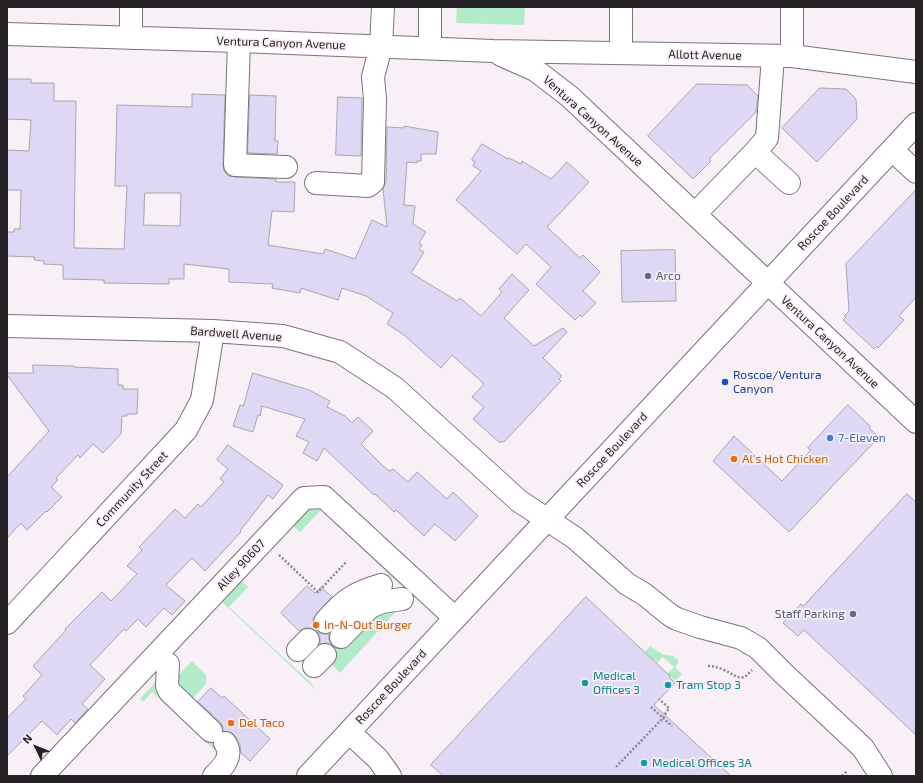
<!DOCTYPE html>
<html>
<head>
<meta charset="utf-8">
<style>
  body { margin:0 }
  #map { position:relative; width:923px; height:783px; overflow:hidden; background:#f8eff7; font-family:"Exo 2",sans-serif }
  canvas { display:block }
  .frame { position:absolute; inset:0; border:8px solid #252225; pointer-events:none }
  .north { position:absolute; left:16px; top:727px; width:40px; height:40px; -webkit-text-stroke:3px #f8eff7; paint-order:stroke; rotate:313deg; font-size:11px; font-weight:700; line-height:16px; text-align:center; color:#252225 }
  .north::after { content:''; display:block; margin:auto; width:14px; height:18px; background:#252225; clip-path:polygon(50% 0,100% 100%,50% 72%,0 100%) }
</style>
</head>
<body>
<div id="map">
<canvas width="923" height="783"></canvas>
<div class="frame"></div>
<div class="north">N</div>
</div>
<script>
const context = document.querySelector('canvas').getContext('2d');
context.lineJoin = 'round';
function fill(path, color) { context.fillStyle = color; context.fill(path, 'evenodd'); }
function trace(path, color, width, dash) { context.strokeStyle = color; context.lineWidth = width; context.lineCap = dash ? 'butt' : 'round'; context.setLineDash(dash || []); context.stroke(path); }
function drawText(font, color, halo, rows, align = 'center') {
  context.font = font + ' "Exo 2",sans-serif'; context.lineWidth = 3.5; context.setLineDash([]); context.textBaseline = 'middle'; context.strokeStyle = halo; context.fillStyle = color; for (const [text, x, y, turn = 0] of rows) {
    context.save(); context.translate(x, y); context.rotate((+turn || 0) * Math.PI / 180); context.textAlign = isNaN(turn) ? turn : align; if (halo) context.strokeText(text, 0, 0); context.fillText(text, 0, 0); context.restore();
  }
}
const green = new Path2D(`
  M 457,7 L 525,7 L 524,25 L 456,23 Z
  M 324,509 L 414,593 L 399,584 L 321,510 L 300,532 L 292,525 L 241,580 L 248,587 L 229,607 L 310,682 L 316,690 L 219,599 L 302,510 Z
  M 399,608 L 340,673 L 332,664 L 331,660 L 332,653 L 364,618 Z
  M 650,646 L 662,654 L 673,656 L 678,660 L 678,663 L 675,667 L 682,674 L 675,681 L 667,674 L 674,667 L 663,657 L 657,663 L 645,652 Z
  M 192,661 L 206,675 L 206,684 L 188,703 L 174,684 L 178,676 Z
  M 163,674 L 207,736 L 220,748 L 219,754 L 152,692 L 143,702 L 140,699 Z`);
const building = new Path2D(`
  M 7,79 L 31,79 L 31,83 L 54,83 L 54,101 L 76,101 L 74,248 L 124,249 L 127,186 L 115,186 L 117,105 L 192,107 L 192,94 L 225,95 L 223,165 L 224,171 L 229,176 L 235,177 L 276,179 L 276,182 L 295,182 L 294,212 L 272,211 L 268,245 L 323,254 L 325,249 L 355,259 L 372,220 L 387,227 L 383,189 L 386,182 L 387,127 L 404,128 L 404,126 L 438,132 L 436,154 L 421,154 L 421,161 L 417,161 L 417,163 L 407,162 L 404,205 L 415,206 L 413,224 L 426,232 L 419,243 L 422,245 L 419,249 L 424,252 L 411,273 L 457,301 L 460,298 L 481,316 L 502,292 L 499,289 L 512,274 L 529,290 L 504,318 L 534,346 L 563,328 L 567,332 L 543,358 L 562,376 L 559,379 L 561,381 L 504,442 L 502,441 L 500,443 L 473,419 L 484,407 L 472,397 L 484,384 L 452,355 L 441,368 L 404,335 L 387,324 L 393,313 L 366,296 L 342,288 L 338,300 L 301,288 L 300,293 L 272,288 L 273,284 L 229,282 L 229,269 L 184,264 L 184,279 L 169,279 L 169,284 L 104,283 L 104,280 L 63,279 L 63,265 L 44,264 L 44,261 L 34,260 L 35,257 L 7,256 L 7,232 L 14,232 L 14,229 L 20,229 L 21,190 L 7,190 L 7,150 L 29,151 L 31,120 L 7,119 ZM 145,193 L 181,193 L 180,226 L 144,225 Z
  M 697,84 L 747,85 L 758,96 L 756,112 L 709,159 L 711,161 L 693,179 L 648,136 Z
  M 820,88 L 846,89 L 856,99 L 857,119 L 817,162 L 782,128 Z
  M 250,95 L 276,96 L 275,141 L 278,141 L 277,154 L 248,153 Z
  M 338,97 L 362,98 L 361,156 L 336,155 Z
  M 482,144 L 508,159 L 509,158 L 521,164 L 522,161 L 551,179 L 567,162 L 589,182 L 547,227 L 580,258 L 583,255 L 600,272 L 583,291 L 596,303 L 582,317 L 580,315 L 575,320 L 536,284 L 551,267 L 526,244 L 517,254 L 456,200 L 481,171 L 473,166 L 475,162 L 472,160 Z
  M 916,190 L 916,297 L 899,316 L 904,320 L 878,348 L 877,346 L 874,349 L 843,320 L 846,317 L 844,316 L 849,311 L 846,264 Z
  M 675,250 L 676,301 L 622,302 L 621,251 Z
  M 33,365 L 74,366 L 74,367 L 118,369 L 118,385 L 123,385 L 123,389 L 138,389 L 137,414 L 127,414 L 127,416 L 122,416 L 121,434 L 103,453 L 93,444 L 80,458 L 78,455 L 56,478 L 58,480 L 51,487 L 62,497 L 47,512 L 46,511 L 27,530 L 21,523 L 7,538 L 7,477 L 49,431 L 7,375 L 7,373 L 33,373 Z
  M 253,373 L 309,390 L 330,401 L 327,407 L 345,416 L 352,423 L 358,417 L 373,431 L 361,444 L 383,466 L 390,471 L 393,469 L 408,482 L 417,472 L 447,499 L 453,492 L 478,516 L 455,541 L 435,524 L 424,536 L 396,510 L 394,512 L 375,494 L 374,495 L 324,448 L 317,461 L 303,453 L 309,442 L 296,436 L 305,419 L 262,406 L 260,416 L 258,415 L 253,432 L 233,426 L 240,405 L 243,406 Z
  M 848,405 L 870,426 L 869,428 L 879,437 L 789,532 L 713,461 L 734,436 L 782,481 L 811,450 L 808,448 Z
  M 228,445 L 283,485 L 273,499 L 268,495 L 240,531 L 241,532 L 205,571 L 192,558 L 166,585 L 185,601 L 172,615 L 164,608 L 146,627 L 138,619 L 126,631 L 124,629 L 90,665 L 105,679 L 82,704 L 88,709 L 75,723 L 71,719 L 57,735 L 42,721 L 7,756 L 7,718 L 26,699 L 23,696 L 42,675 L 33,666 L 66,630 L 65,629 L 102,592 L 111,601 L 137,574 L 127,566 L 142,550 L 139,547 L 175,509 L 185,518 L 198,504 L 201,507 L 224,482 L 220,479 L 228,469 L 217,460 Z
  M 907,494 L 916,502 L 916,735 L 804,630 L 798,636 L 783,623 L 801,604 L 803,606 Z
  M 307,586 L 315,593 L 321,587 L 332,597 L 316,614 L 313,619 L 313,626 L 316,631 L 311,628 L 305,628 L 299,631 L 281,613 Z
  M 586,597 L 670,676 L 669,677 L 675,683 L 654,705 L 731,776 L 443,776 L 431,765 Z
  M 317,632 L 323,634 L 329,634 L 329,640 L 332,645 L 328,643 L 320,644 L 320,637 Z
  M 211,688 L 222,698 L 224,696 L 270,739 L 250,761 L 241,753 L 240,745 L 236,737 L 231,732 L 223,731 L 223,727 L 220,722 L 198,702 Z`);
const path = new Path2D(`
  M 279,555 L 318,592 L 347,561
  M 708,666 C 713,666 718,667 724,670 C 732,673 736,679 745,677 L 752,670
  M 651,707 L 672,726
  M 616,767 L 663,718 L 669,708 L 659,699
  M 842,776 L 847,771`);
const minor = new Path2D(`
  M 621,7 L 621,53
  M 7,34 L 239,41 L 493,51 L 792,56 L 916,72
  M 131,38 L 131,7
  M 239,41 L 235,165 L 286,167
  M 430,48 L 430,7
  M 501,55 L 535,70 L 569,96 L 916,422
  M 792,56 L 792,7
  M 892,150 L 916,172
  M 755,152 L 767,138 L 773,56
  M 316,183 L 368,186 L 373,182 L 375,99 L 373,77 L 381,46 L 383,7
  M 695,214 L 755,152 L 789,183
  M 7,326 L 213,331 L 283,336 L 340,352 L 395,388 L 519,501 L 575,538 L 627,584 L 644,594 L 670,615 L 677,619 L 700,627 L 741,638 L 758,648 L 783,673 L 863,748 L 881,776
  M 325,622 C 343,601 353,593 381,585
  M 7,623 L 186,430 L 202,400 L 213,331
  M 341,637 L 370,607 L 382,602 L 402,599
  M 298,650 L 308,640
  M 168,664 L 167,686 L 170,692 L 211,731
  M 314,666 L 325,655
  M 349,732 L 378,759 L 390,776
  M 42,776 L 304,498 L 324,497 L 455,618
  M 214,776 C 223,767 234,756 225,743`);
const major = new Path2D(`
  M 308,776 L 916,124`);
const markers = [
  [648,276,4,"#5c6f8a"],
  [725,382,4,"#1a4fb4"],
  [830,438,4,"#3f7fe0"],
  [734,459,4,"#e8710a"],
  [853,614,4,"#5c6f8a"],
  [316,625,4,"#e8710a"],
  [585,683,4,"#0f9aa8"],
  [668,685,4,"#0f9aa8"],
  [231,723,4,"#e8710a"],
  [644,763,4,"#0f9aa8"]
];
const streetNames = [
  ["Ventura Canyon Avenue",281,43,2],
  ["Allott Avenue",705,55,1],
  ["Ventura Canyon Avenue",593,121,42],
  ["Roscoe Boulevard",833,213,-47],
  ["Bardwell Avenue",236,334,4],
  ["Ventura Canyon Avenue",830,342,43],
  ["Roscoe Boulevard",612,450,-47],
  ["Community Street",132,489,-47],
  ["Alley 90607",241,565,-47],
  ["Roscoe Boulevard",391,687,-47]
];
const serviceNames = [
  ["Arco",656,276],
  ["Staff Parking",845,614,"right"]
];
const transitNames = [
  ["Roscoe/Ventura",733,375],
  ["Canyon",733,389]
];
const shopNames = [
  ["7-Eleven",838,438]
];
const foodNames = [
  ["Al's Hot Chicken",742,459],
  ["In-N-Out Burger",324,625],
  ["Del Taco",239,723]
];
const cultureNames = [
  ["Medical",593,676],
  ["Offices 3",593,690],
  ["Tram Stop 3",676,685],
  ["Medical Offices 3A",652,763]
];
fill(green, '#b2ebc7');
fill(building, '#ded8f4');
trace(building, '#a7a5af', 1);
trace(minor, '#7b737a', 24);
trace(major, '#7b737a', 24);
trace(path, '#8d878d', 2.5, [2, 2]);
trace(minor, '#fff', 22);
trace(major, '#fff', 22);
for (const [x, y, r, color] of markers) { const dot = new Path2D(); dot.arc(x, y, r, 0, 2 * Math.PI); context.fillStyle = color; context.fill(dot); trace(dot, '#f8eff7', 1.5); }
drawText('12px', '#252225', '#f8eff7', streetNames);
drawText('12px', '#4e5e75', '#f8eff7', serviceNames, 'left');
drawText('12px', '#164399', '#f8eff7', transitNames, 'left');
drawText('12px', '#366cbe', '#f8eff7', shopNames, 'left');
drawText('12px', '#c56008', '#f8eff7', foodNames, 'left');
drawText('12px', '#0d838f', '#f8eff7', cultureNames, 'left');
</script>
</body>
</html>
